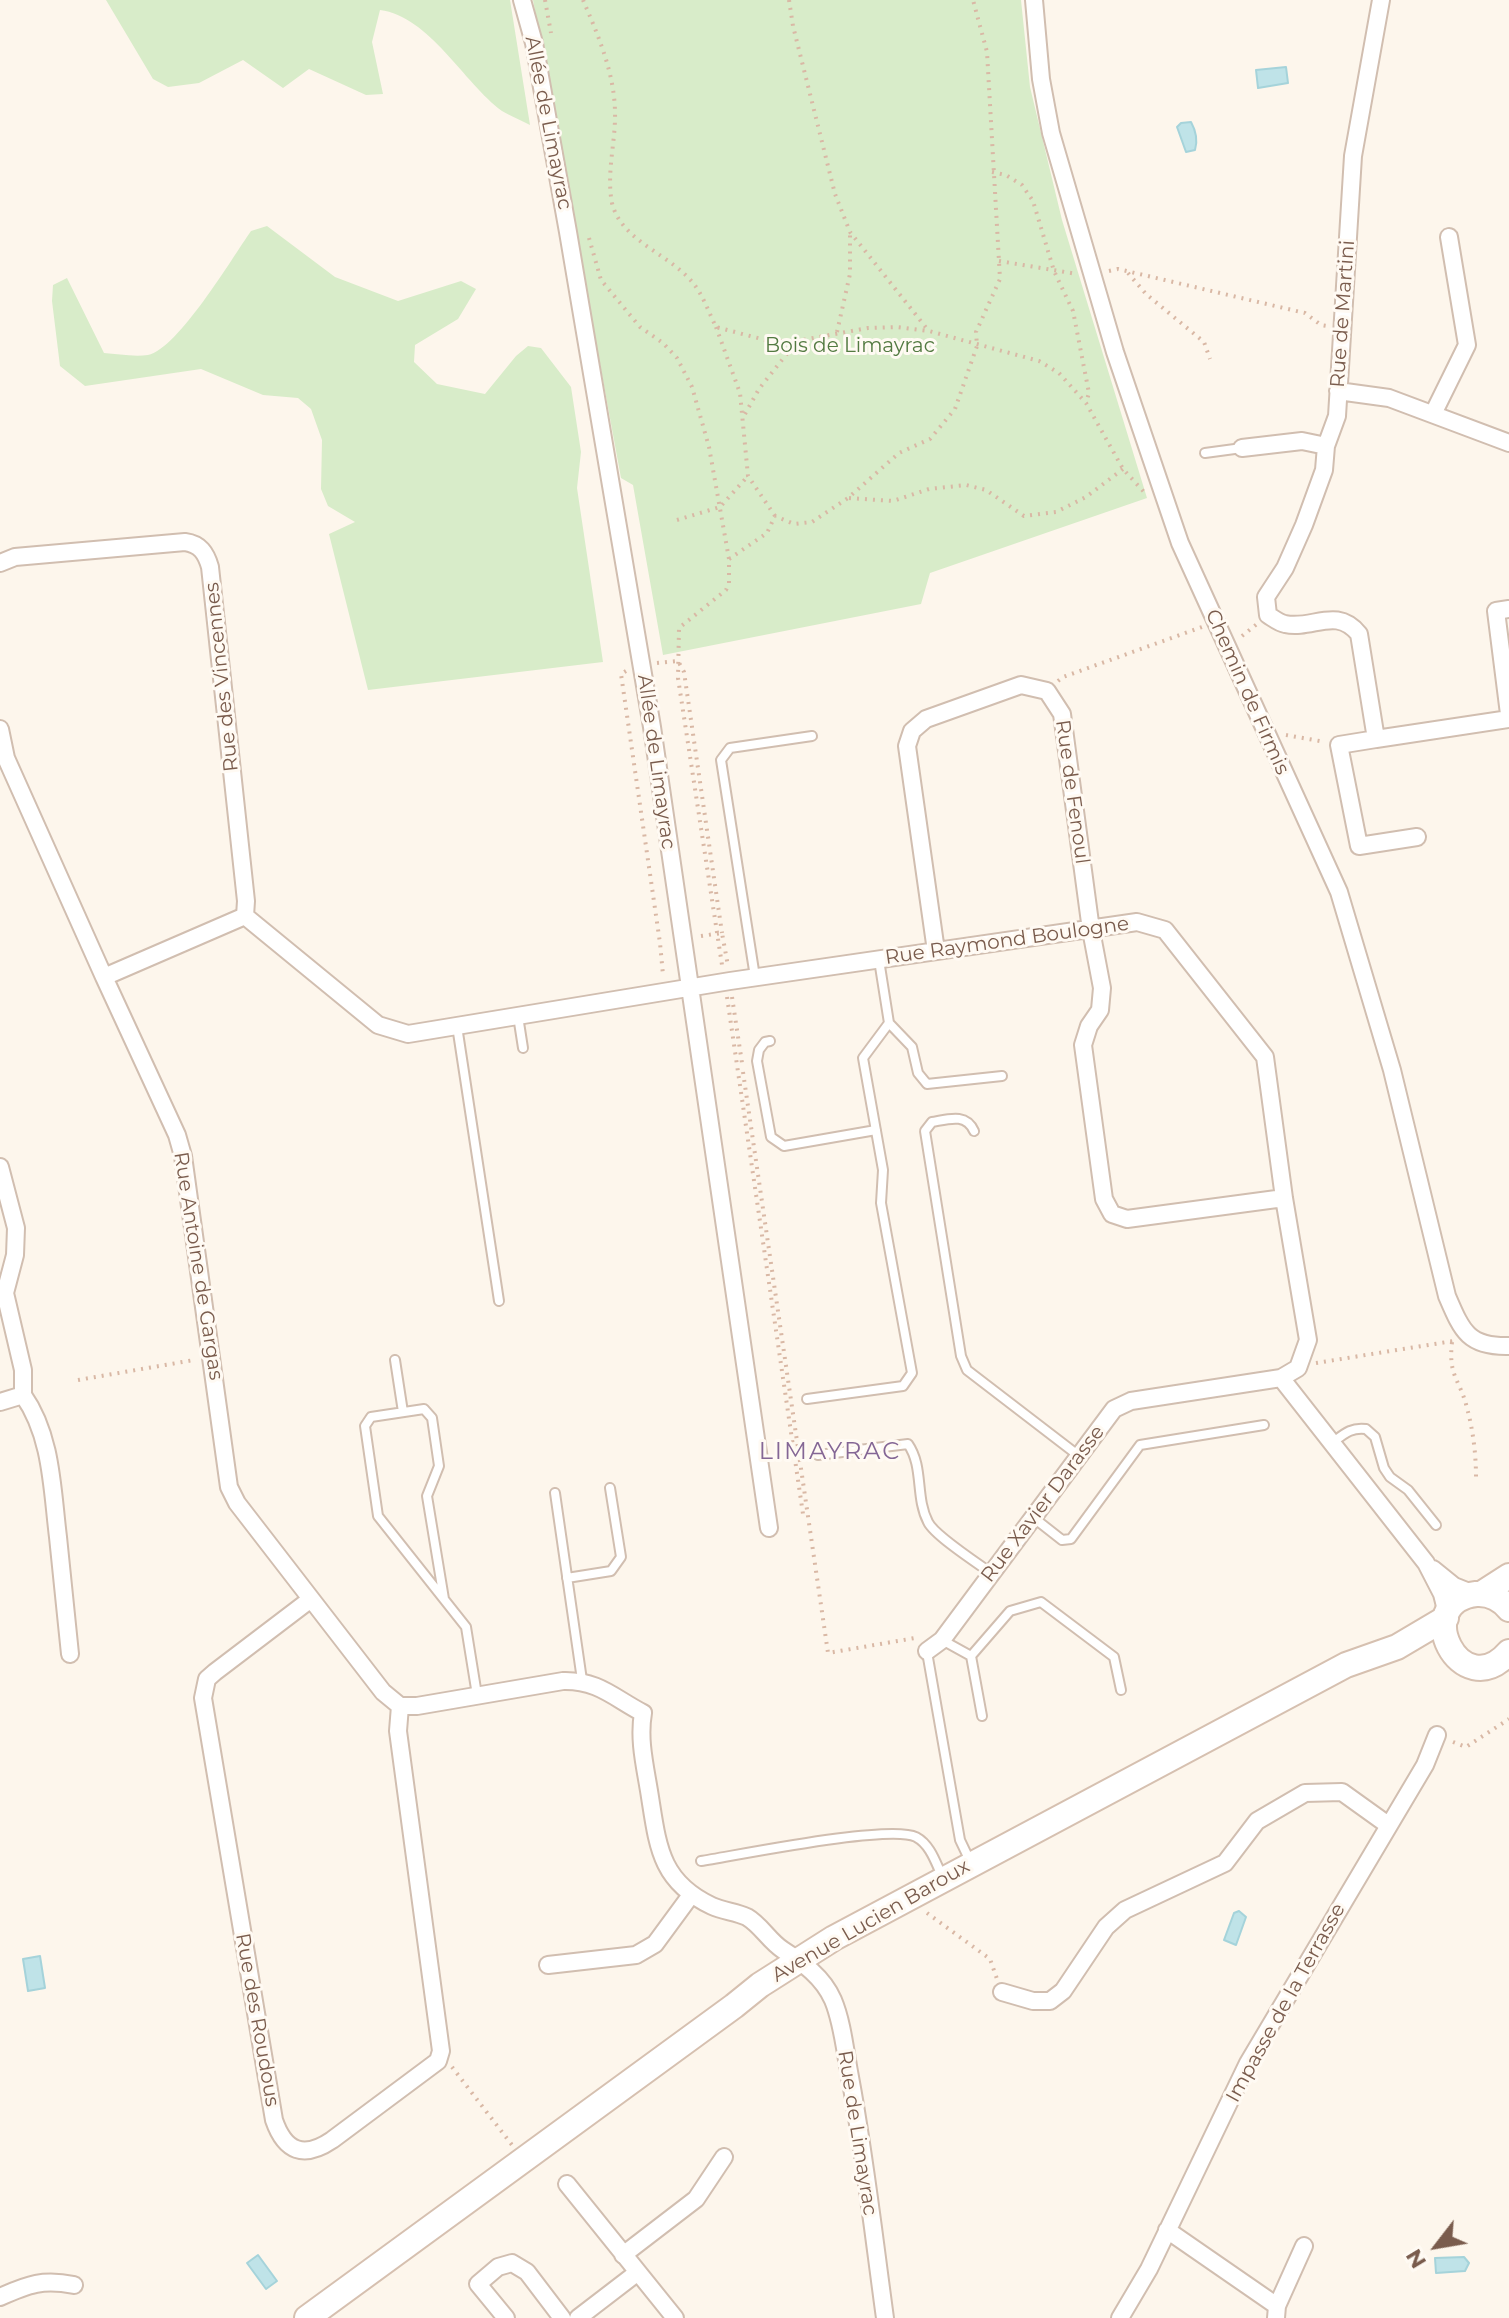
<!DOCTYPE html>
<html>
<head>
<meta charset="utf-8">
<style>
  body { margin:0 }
  #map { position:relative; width:1509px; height:2318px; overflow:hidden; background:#fdf6ec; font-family:Montserrat,sans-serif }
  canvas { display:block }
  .north { position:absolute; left:1397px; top:2206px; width:80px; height:80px; -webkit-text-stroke:6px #fffaf3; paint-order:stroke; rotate:239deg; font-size:22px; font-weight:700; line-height:32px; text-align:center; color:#7a5c4d }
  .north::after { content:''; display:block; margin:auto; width:28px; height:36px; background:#7a5c4d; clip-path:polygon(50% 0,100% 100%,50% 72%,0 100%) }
</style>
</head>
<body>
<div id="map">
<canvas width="1509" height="2318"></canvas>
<div class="north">N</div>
</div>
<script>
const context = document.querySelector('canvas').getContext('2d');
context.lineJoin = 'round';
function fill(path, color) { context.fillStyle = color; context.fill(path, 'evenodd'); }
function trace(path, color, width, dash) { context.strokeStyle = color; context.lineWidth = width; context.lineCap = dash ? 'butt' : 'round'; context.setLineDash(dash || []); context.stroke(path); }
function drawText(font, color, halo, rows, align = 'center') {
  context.font = font + ' Montserrat,sans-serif'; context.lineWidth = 6; context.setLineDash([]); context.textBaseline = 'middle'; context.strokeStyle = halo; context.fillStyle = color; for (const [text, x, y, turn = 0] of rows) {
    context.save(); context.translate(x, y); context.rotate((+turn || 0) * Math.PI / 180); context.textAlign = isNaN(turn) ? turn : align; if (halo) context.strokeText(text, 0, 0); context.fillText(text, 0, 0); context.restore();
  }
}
const green = new Path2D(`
  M 106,0 L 510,0 L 530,125 C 521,120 510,116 502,111 C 464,83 429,16 380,10 L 372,42 L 383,94 L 366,95 L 309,69 L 283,88 L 243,60 L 199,83 L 168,87 L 153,79 Z
  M 533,0 L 1021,0 L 1030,87 L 1062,220 L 1147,498 L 930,573 L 921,604 L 663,655 L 633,485 L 621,478 Z
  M 267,226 L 335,277 L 398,301 L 461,281 L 476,289 L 458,319 L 415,345 L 414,362 L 437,384 L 485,394 L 516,356 L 528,346 L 541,348 L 571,387 L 581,452 L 577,488 L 603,662 L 368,690 L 329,534 L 355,522 L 328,506 L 321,489 L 322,440 L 311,409 L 298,398 L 263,395 L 201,369 L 85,386 L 60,366 L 52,301 L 53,285 L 67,278 L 104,353 C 117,354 134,357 148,355 C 178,349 232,258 251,231 Z`);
const water = new Path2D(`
  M 1286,67 L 1288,83 L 1258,88 L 1256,70 Z
  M 1191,122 C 1196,131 1198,140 1195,150 L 1186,152 L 1177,127 L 1181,123 Z
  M 1239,1911 L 1246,1917 L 1236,1945 L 1224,1940 L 1234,1913 Z
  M 40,1956 L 45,1988 L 28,1991 L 23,1959 Z
  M 258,2255 L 277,2281 L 266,2289 L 247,2263 Z
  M 1464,2257 L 1469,2263 L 1465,2271 L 1436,2273 L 1435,2258 Z`);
const path = new Path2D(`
  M 545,0 L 551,33
  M 583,0 C 598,35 614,72 615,111 C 616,141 606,173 612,203 C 621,241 670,254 693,283 C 703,295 709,313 716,327 L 769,341 L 797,341 L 868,328 L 897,327 L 929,331 L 1039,361 L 1059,373 L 1086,403 L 1123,469 L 1144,492
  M 789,0 L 793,26 L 835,194 L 850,232 L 928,330
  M 992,172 L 1006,175 L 1022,185 L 1033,201 L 1054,271 L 1073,311 L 1089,393 L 1086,403
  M 589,238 L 601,280 L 640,327 L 663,343 L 677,358 L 692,387 L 709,447 L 729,559 L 729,583 L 726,590 L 679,628 L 678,678 L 722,965
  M 999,261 L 1077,274
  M 1109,271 L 1118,269 L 1305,313 L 1321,325 L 1327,326
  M 1128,273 L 1146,294 L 1204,342 L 1210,359
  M 716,327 L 740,393 L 748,476 L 775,516
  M 837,332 L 850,274 L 850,234
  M 745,414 L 759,389 L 797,341
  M 849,498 L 893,501 L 929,489 L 966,485 L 986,490 L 1024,516 L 1056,512 L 1086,497 L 1123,469
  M 677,520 L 720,507 L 748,476
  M 729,559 L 767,533 L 775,516 L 794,524 L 812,522 L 848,498 L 899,453 L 930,439 L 955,409 L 977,346 L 976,332 L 1000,279 L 987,52 L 973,0
  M 1242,636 L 1257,624
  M 657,663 L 678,661 L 684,672 L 722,933
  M 626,671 L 621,674 L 660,943 L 663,975
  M 1058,681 L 1063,677 L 1202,627
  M 1286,735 L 1325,742
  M 701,936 L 722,933 L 728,966
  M 727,997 L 803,1514 L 808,1515
  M 732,997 L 742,1063
  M 743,1072 L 828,1653 L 915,1638
  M 1452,1342 C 1448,1377 1460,1379 1467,1408 C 1473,1430 1476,1454 1476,1477
  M 1316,1363 L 1453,1341
  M 78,1380 L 194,1360
  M 1453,1742 L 1466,1747 L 1509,1719
  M 927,1913 L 990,1959 L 997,1979
  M 452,2067 L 512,2145`);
const lane = new Path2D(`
  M 1205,453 L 1242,448
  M 755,977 L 721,760 L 730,748 L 812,736
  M 518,1016 L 523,1048
  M 889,1023 L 912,1047 L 918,1073 L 927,1084 L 1002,1076
  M 457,1026 L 499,1301
  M 770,1041 L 765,1042 L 759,1050 L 757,1061 L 771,1137 L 784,1146 L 876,1130
  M 974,1131 C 966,1113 949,1119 932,1122 L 925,1131 L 961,1356 L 967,1370 L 1079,1456
  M 395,1360 L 403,1412
  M 807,1399 L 903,1386 L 912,1373 L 881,1203 L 883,1170 L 863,1058 L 889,1023 L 879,960
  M 1332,1443 C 1344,1434 1351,1427 1366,1429 L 1375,1437 L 1384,1468 L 1390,1477 L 1408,1490 L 1436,1525
  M 818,1455 L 908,1444 C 924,1467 915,1497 928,1522 C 934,1535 977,1563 991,1573
  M 555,1493 L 582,1680
  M 1034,1518 L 1062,1540 L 1071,1539 L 1140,1445 L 1264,1425
  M 567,1578 L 611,1571 L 621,1557 L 610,1488
  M 444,1599 L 427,1496 L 439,1466 L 432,1418 L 424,1409 L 371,1417 L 365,1426 L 378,1516 L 466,1627 L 477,1695
  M 942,1640 L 971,1656 L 1010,1611 L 1041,1602 L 1114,1657 L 1121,1690
  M 927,1652 L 960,1840 L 970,1861
  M 971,1656 L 982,1716
  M 701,1861 C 739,1855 890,1824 916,1837 C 931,1845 936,1864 943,1878`);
const street = new Path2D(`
  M 522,0 L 534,43 L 568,232 L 652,727 L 769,1528
  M 1034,0 L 1041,79 L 1051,133 L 1115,352 L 1180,543 L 1339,892 L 1392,1070 L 1447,1296 C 1462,1331 1468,1347 1509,1346
  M 1381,0 L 1353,156 L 1337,416 L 1326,446 L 1324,470 L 1304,525 L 1285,568 L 1266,597 L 1268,615 C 1273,618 1279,623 1285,624 C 1313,630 1336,606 1359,634 L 1376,739 L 1509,719
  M 1338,391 L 1389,398 L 1509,443
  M 1433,414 L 1467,345 L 1449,237
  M 1242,448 L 1302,441 L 1326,446
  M 0,563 L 15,557 L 185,542 C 200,544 206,553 210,567 L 246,901 L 245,916
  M 1509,609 L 1496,611 L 1509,714
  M 0,729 L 6,758 L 104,977
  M 1376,739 L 1339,745 L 1359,846 L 1417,837
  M 245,916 L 378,1025 L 408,1034 L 730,981 L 1137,922 L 1165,930 L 1265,1057 L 1284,1198 L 1308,1340 L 1298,1368 L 1281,1378 L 1131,1401 L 1114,1409 L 942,1640 L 927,1651
  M 245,916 L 104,977 L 177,1135 L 183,1156 L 229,1487 L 237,1503 L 383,1692 L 400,1706 L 417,1706 L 563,1681 C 598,1680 614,1698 643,1713 C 638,1741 646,1770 650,1797 C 658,1848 661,1882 712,1906 C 723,1911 736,1912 747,1917 C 761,1925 769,1941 783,1950 C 803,1963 823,1977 833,2000 C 843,2024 845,2052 850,2077 C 865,2157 874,2238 885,2318
  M 936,951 L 907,746 L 912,731 L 926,719 L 1021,685 L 1047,691 L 1062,714 L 1091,930 L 1102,988 L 1100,1010 L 1089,1026 L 1083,1045 L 1104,1199 L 1112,1214 L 1127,1219 L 1284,1198
  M 0,1167 L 16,1228 L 15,1255 L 5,1293 L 23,1370 L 23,1395
  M 1281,1378 L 1426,1563 L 1442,1594 L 1447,1614
  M 23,1395 C 52,1436 52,1489 58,1537 C 62,1576 66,1615 70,1654
  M 0,1402 L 23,1395
  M 1433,1569 L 1454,1586 L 1474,1594
  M 311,1599 L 215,1672 L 207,1679 L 203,1698 L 274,2120 C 285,2152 304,2159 332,2140 L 438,2061 L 441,2051 L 398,1731 L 400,1706
  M 548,1965 L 636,1955 L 655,1944 L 691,1895
  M 1002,1992 L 1033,2001 L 1050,2001 L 1063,1991 L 1106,1927 L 1125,1910 L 1225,1863 L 1257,1821 L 1305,1793 L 1342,1792 L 1388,1825
  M 567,2184 L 675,2318
  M 1167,2230 L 1277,2306
  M 623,2255 L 696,2199 L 724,2157
  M 0,2297 C 29,2284 43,2279 74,2285
  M 506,2318 L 478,2284 L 498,2267 L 512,2263 L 527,2272 L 562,2318
  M 578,2318 L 638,2272
  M 1120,2318 L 1149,2269 L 1248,2063 L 1425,1765 L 1437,1735
  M 1276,2318 L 1277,2306 L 1304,2246`);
const secondary = new Path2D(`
  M 1481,1594 L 1509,1576
  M 1509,1609 C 1501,1599 1490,1593 1476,1594 C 1409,1602 1461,1707 1509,1652
  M 307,2318 L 734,2006 L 760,1985 L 834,1938 L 1346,1665 L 1397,1647 L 1446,1618`);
const streetNames = [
  ["Allée de Limayrac",548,123,79],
  ["Rue de Martini",1343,314,-86],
  ["Rue des Vincennes",222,677,-96],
  ["Chemin de Firmis",1247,692,66],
  ["Allée de Limayrac",656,762,82],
  ["Rue de Fenoul",1072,792,82],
  ["Rue Raymond Boulogne",1007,941,-8],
  ["Rue Antoine de Gargas",198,1266,81],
  ["Rue Xavier Darasse",1043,1504,-53],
  ["Avenue Lucien Baroux",871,1921,-30],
  ["Impasse de la Terrasse",1286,2003,-61],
  ["Rue des Roudous",257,2020,80],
  ["Rue de Limayrac",857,2133,81]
];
const parkNames = [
  ["Bois de Limayrac",850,346]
];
const quarterNames = [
  ["LIMAYRAC",830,1452]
];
fill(green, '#d8ecc9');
fill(water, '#bfe3e8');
trace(water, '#a5d3da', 2);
trace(lane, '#d1beb0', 12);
trace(street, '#d1beb0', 20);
trace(secondary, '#d6c0b0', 28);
trace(path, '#d9b8a5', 4, [2, 6]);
trace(lane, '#fff', 8);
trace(street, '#fff', 16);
trace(secondary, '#fff', 24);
drawText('20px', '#7a5c4d', '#fffaf3', streetNames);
drawText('20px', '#537a41', '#fffaf3', parkNames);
context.letterSpacing = '2px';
drawText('24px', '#846695', '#fffaf3', quarterNames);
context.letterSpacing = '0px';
</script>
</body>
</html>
